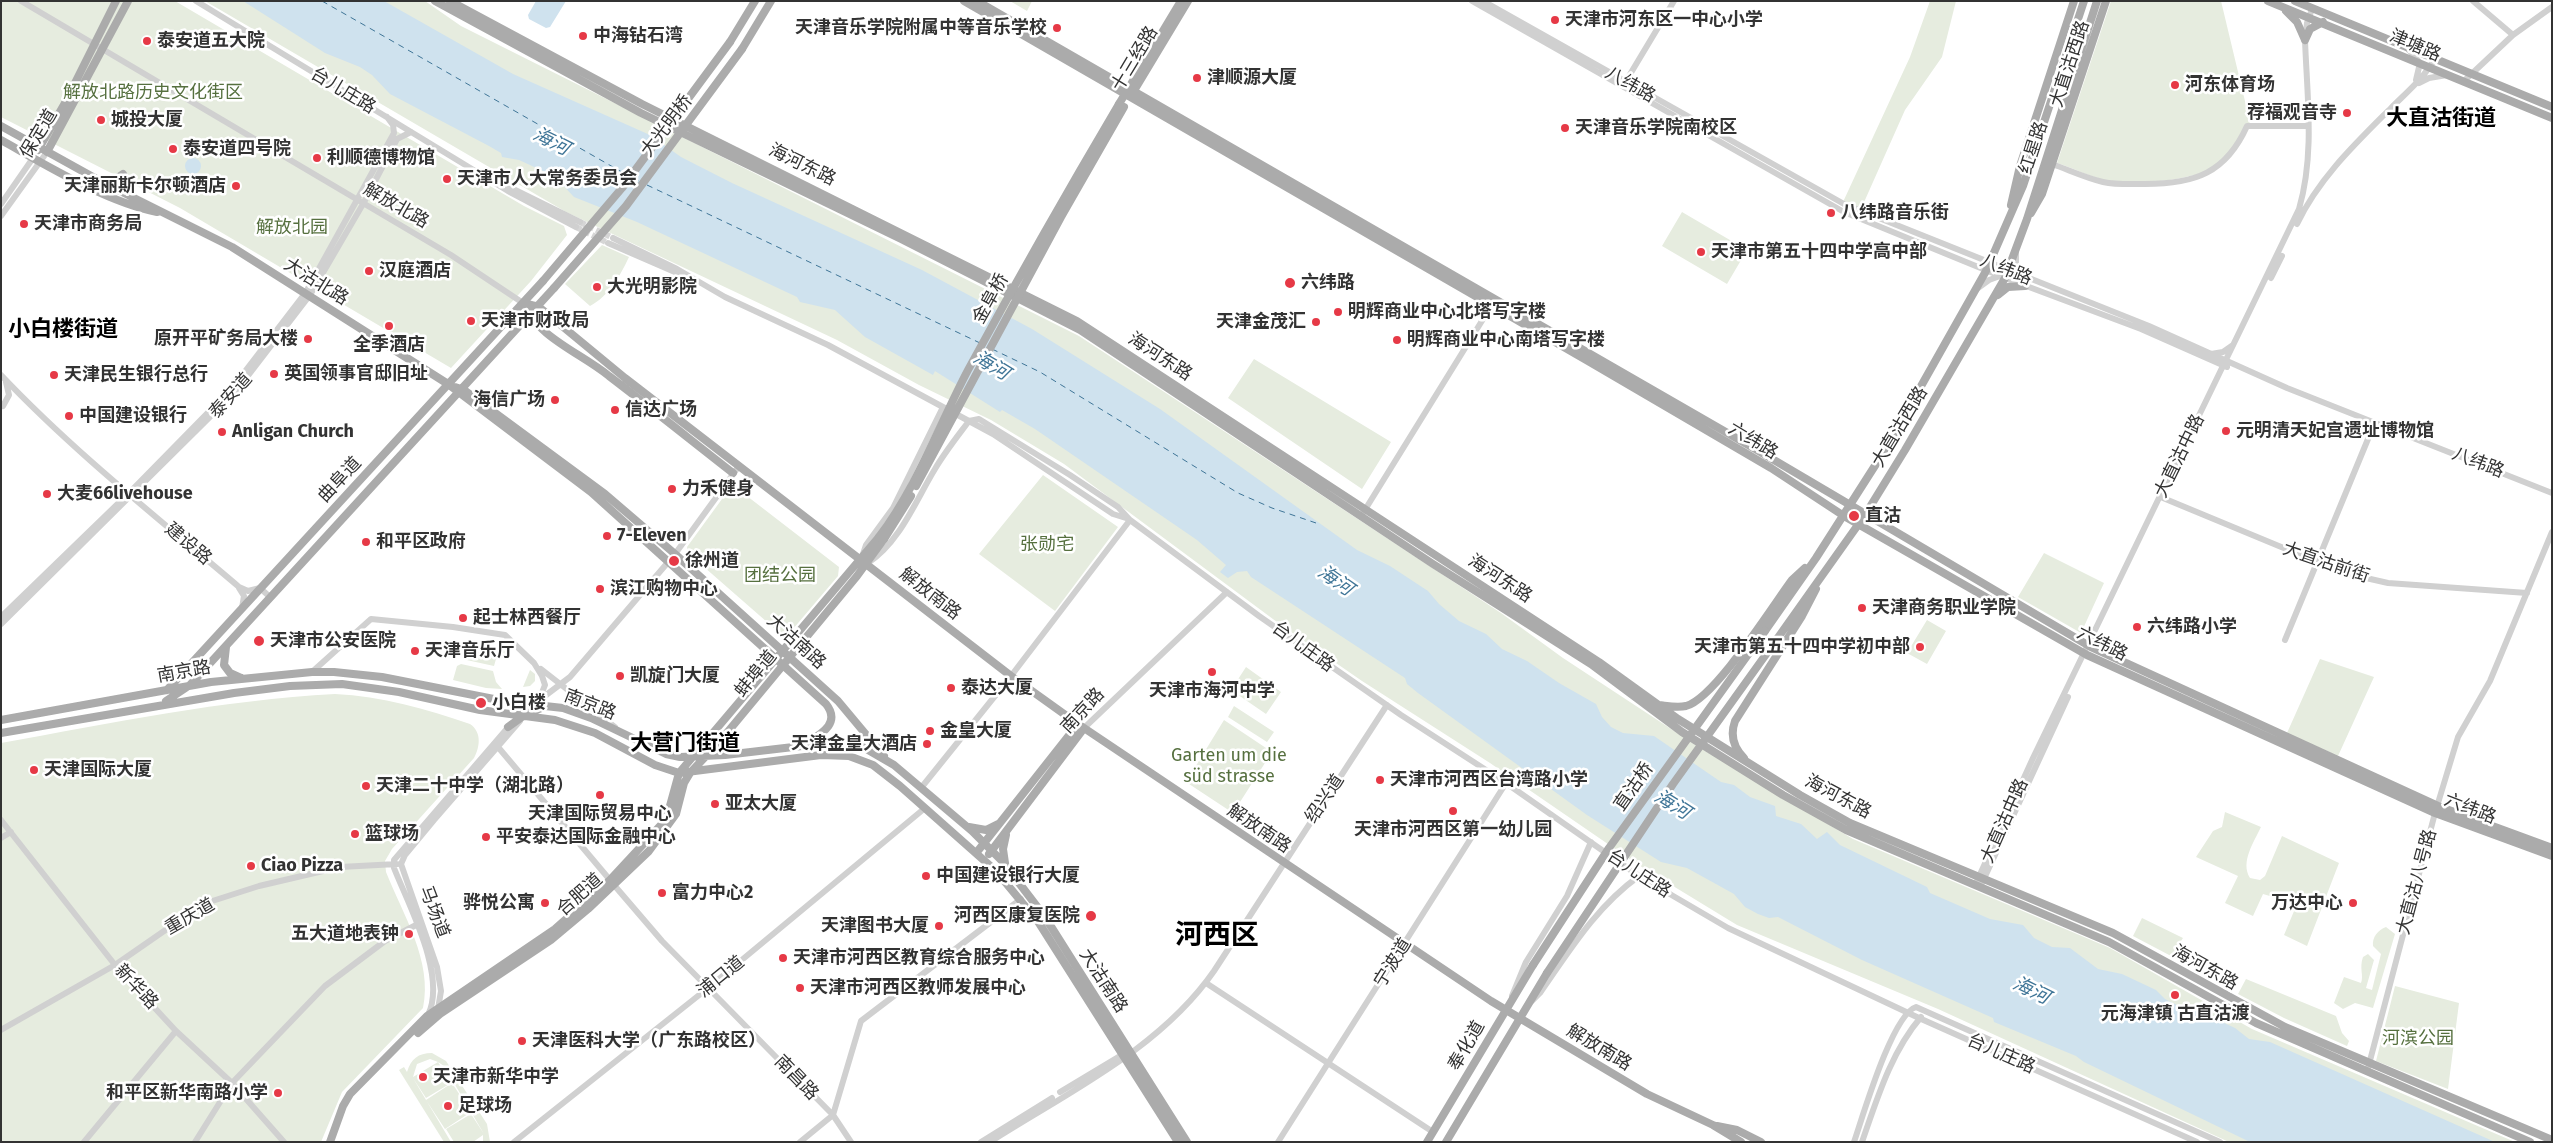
<!DOCTYPE html>
<html>
<head>
<meta charset="utf-8">
<style>
  body { margin:0 }
  #map { position:relative; width:2553px; height:1143px; overflow:hidden; background:#fff; font-family:"Fira Sans",sans-serif }
  canvas { display:block }
  .frame { position:absolute; inset:0; border:2px solid #333; pointer-events:none }
</style>
</head>
<body>
<div id="map">
<canvas width="2553" height="1143"></canvas>
<div class="frame"></div>
</div>
<script>
const context = document.querySelector('canvas').getContext('2d');
context.lineJoin = 'round';
function fill(path, color) { context.fillStyle = color; context.fill(path, 'evenodd'); }
function trace(path, color, width, dash) { context.strokeStyle = color; context.lineWidth = width; context.lineCap = dash ? 'butt' : 'round'; context.setLineDash(dash || []); context.stroke(path); }
function drawText(font, color, halo, rows, align = 'center') {
  context.font = font + ' "Fira Sans","Noto Sans SC",sans-serif'; context.lineWidth = 5; context.setLineDash([]); context.textBaseline = 'middle'; context.strokeStyle = halo; context.fillStyle = color; for (const [text, x, y, turn = 0] of rows) {
    context.save(); context.translate(x, y); context.rotate((+turn || 0) * Math.PI / 180); context.textAlign = isNaN(turn) ? turn : align; if (halo) context.strokeText(text, 0, 0); context.fillText(text, 0, 0); context.restore();
  }
}
const green = new Path2D(`
  M 1,1 L 175,1 L 524,206 L 564,226 L 567,235 L 531,281 L 451,368 L 180,208 L 1,117 Z
  M 205,1 L 425,1 L 461,26 L 1079,336 L 1501,613 L 1563,658 L 1697,746 L 1853,839 L 2110,948 L 2252,1029 L 2515,1142 L 2229,1142 L 1938,1009 L 1737,925 L 1637,864 L 1490,763 L 1362,681 L 1281,625 L 1064,464 L 991,420 L 919,385 L 837,340 L 566,212 Z
  M 1010,1 L 1032,1 L 1027,11 Z
  M 1930,1 L 1956,1 L 1942,57 L 1905,110 L 1861,209 L 1843,202 L 1910,57 Z
  M 2111,1 L 2221,1 L 2250,122 C 2245,135 2238,148 2229,158 C 2208,181 2133,186 2104,180 C 2089,176 2073,168 2057,163 Z
  M 1682,212 L 1747,250 L 1727,284 L 1662,246 Z
  M 602,245 L 629,257 C 620,276 609,296 590,306 L 565,284 Z
  M 1254,359 L 1391,442 L 1362,489 L 1228,398 Z
  M 1043,475 L 1118,527 L 1055,611 L 979,554 Z
  M 734,486 L 839,567 L 838,576 L 787,636 L 783,636 L 688,553 L 687,547 L 730,488 Z
  M 2044,553 L 2104,583 L 2081,633 L 2018,597 Z
  M 1927,620 L 1946,631 L 1927,664 L 1907,653 Z
  M 465,640 L 492,644 L 486,650 L 477,649 L 465,643 Z
  M 497,646 L 507,652 L 496,659 L 494,666 L 462,659 L 465,648 L 486,655 Z
  M 2320,659 L 2374,677 L 2338,756 L 2287,733 Z
  M 461,664 L 493,671 L 496,682 L 502,689 L 486,688 L 453,680 L 457,666 Z
  M 1246,667 L 1281,692 L 1266,714 L 1231,690 Z
  M 530,670 L 535,674 L 535,681 L 530,686 L 523,687 Z
  M 335,694 C 382,696 426,709 470,724 C 482,732 480,747 474,758 L 392,849 L 385,861 L 386,872 C 403,915 433,961 423,1008 L 342,1092 L 321,1142 L 1,1142 L 1,743 C 112,723 222,700 335,694 Z
  M 1234,706 L 1274,732 L 1267,742 L 1228,717 Z
  M 1224,720 L 1272,752 L 1233,813 L 1186,782 Z
  M 2225,812 L 2261,827 C 2254,842 2240,862 2250,878 L 2260,880 L 2265,876 L 2282,836 L 2339,863 L 2307,946 L 2284,935 L 2297,904 L 2263,894 L 2253,916 L 2225,903 L 2238,876 L 2196,857 L 2213,831 L 2222,827 Z
  M 2142,918 L 2183,938 L 2171,956 L 2133,936 Z
  M 2386,927 L 2395,934 L 2373,1008 L 2355,1003 L 2343,1009 L 2334,1003 L 2344,977 L 2361,983 C 2364,976 2359,968 2363,957 L 2368,954 L 2374,960 L 2366,988 L 2372,990 L 2381,954 L 2373,946 C 2372,937 2378,930 2386,927 Z
  M 2246,979 L 2336,1016 L 2342,1033 L 2349,1041 L 2347,1046 L 2284,1018 L 2238,994 Z
  M 2395,986 L 2459,1003 L 2448,1089 L 2376,1061 Z
  M 432,1053 L 446,1061 L 487,1124 L 490,1142 L 483,1142 L 483,1135 L 473,1142 L 454,1142 L 446,1129 L 471,1114 L 484,1134 L 444,1066 L 438,1062 L 451,1083 L 426,1098 L 413,1078 L 451,1142 L 444,1142 L 399,1070 L 404,1067 L 407,1072 C 411,1059 418,1053 432,1053 ZM 430,1059 L 438,1062 L 413,1077 L 417,1064 Z
  M 452,1083 L 471,1112 L 445,1129 L 426,1100 Z`);
const water = new Path2D(`
  M 243,1 L 384,1 L 513,74 L 650,135 L 681,157 L 732,183 L 922,270 L 1032,329 L 1160,409 L 1357,550 L 1390,566 L 1428,591 L 1439,604 L 1459,621 L 1486,634 L 1502,649 L 1527,661 L 1559,683 L 1596,704 L 1602,717 L 1611,727 L 1623,733 L 1654,736 L 1721,782 L 1734,785 L 1750,797 L 1775,806 L 1776,816 L 1801,824 L 1817,839 L 1827,832 L 1840,845 L 1927,887 L 1930,893 L 1990,919 L 2023,925 L 2034,938 L 2052,947 L 2070,948 L 2098,969 L 2122,974 L 2156,990 L 2165,999 L 2183,1008 L 2185,1005 L 2235,1028 L 2249,1039 L 2270,1042 L 2495,1142 L 2250,1142 L 2084,1062 L 2076,1056 L 1994,1022 L 1993,1018 L 1862,960 L 1778,917 L 1769,918 L 1758,914 L 1745,907 L 1734,894 L 1687,868 L 1661,862 L 1587,815 L 1418,693 L 1407,684 L 1405,678 L 1251,577 L 1247,571 L 1237,572 L 1228,578 L 1220,572 L 1226,565 L 1197,540 L 1035,429 L 1002,410 L 1000,412 L 935,371 L 933,375 L 865,337 L 835,310 L 800,302 L 797,297 L 637,222 L 574,197 L 559,181 L 543,171 L 519,160 L 502,157 L 501,153 L 489,146 L 390,94 L 372,75 L 360,67 L 325,53 Z
  M 536,1 L 566,1 L 550,27 L 546,28 L 529,19 L 528,15 Z
  M185 166a8 8 0 1 1 16 0a8 8 0 1 1-16 0Z`);
const ferry = new Path2D(`
  M 322,1 L 627,175
  M 633,178 L 641,182
  M 647,185 L 980,343
  M 992,349 L 1040,372 L 1238,493 L 1272,508 L 1316,523`);
const minorTunnel = new Path2D(`
  M 580,222 L 613,238
  M 576,227 L 608,243`);
const minor = new Path2D(`
  M 21,1 L 451,255 L 523,303
  M 196,1 L 508,191 L 576,227
  M 1472,1 L 1844,212 L 2005,278 L 2141,329 L 2227,367
  M 1483,1 L 1844,204 L 2149,326 L 2287,388 L 2552,493
  M 2473,1 L 2513,35
  M 2408,49 L 2420,63 L 2416,80
  M 2463,82 L 2513,35 L 2552,7
  M 2419,83 L 2429,78 L 2447,75
  M 1623,86 L 1674,1
  M 2052,164 C 2069,170 2086,178 2103,182 C 2117,185 2132,184 2145,184 C 2195,184 2226,173 2247,126 L 2308,126
  M 501,183 L 580,222
  M 1,204 L 33,158
  M 1,216 L 47,152
  M 2297,224 C 2319,178 2356,143 2391,108 C 2407,92 2425,77 2435,58
  M 613,238 L 677,269 L 725,297 L 828,345 L 993,434 L 1113,514 L 1129,519
  M 608,243 L 684,276
  M 2016,252 L 2016,264 L 2025,277
  M 2271,278 L 2282,256
  M 1978,288 L 1989,280 L 2000,276
  M 2211,354 L 2223,352 L 2233,345
  M 1,375 C 74,452 158,518 239,587 L 248,591 L 260,588 L 270,597
  M 3,406 L 9,395 L 6,382
  M 2163,498 L 2344,573 L 2388,583 L 2527,593
  M 1363,513 L 1493,303
  M 863,554 L 866,545 L 893,508 L 943,407
  M 868,563 C 900,542 916,500 935,469 C 945,452 957,437 969,421 L 979,419 L 1070,475 L 1118,507 L 1130,520 L 1259,616 L 1401,715 L 1503,781 L 1639,876 L 1728,928 L 1919,1018 L 2197,1142
  M 239,588 L 244,596 L 242,608
  M 1,617 L 128,494 L 233,387 L 306,292 L 394,133 L 393,125 L 387,117
  M 1,624 L 237,390 L 310,295 L 363,204 L 397,139 L 411,132
  M 2285,640 L 2375,422
  M 541,669 L 615,727
  M 312,672 L 371,619 L 453,627 L 505,635 L 534,663 L 542,676 L 545,685 L 539,700
  M 521,714 L 570,677 L 675,554 L 739,466
  M 1084,728 L 1227,592
  M 498,747 L 610,880
  M 921,788 L 1011,676 L 1130,520
  M 1,820 L 115,965 L 176,1031 L 232,1083 L 284,1142
  M 1,838 L 11,832
  M 1977,881 L 2033,758 L 2299,209 C 2315,154 2307,96 2305,40 L 2307,23 L 2312,9
  M 1982,883 L 2068,697
  M 614,885 L 662,941 L 833,1115 L 851,1142
  M 1206,983 L 1433,1132
  M 1512,996 L 1526,962 L 1567,896 L 1591,842
  M 1532,1001 L 1540,993 C 1570,950 1596,907 1639,876
  M 438,1009 L 441,991 L 437,967 L 401,864 L 405,855 L 434,820 L 520,721
  M 428,1015 C 447,976 409,906 394,868 L 394,860 L 511,724
  M 1,1030 L 115,965 L 203,904 L 259,886 L 340,867 L 397,864
  M 2367,1072 L 2435,813 L 2458,737 L 2490,681 L 2552,532
  M 1060,1092 L 1120,1056
  M 84,1142 L 176,1031
  M 195,1142 L 232,1083 L 325,986 L 385,941 L 418,924
  M 514,1142 L 708,988 L 925,808
  M 800,1142 L 833,1115 L 861,1021 L 1021,899
  M 981,1142 L 1052,1098
  M 990,1142 C 1068,1092 1160,1049 1214,971 L 1387,705
  M 1278,1142 L 1506,783
  M 1854,1142 C 1863,1116 1892,1015 1916,1007 L 2220,1142
  M 1862,1142 C 1877,1099 1891,1052 1921,1017`);
const major = new Path2D(`
  M 435,1 L 641,113 L 901,239 L 1080,330 L 1433,564 L 1591,664 L 1682,732 L 1783,795 L 1846,830 L 2109,942 L 2256,1023 L 2530,1142
  M 450,1 L 642,104 L 1077,321 L 1599,662 L 1678,719 L 1800,795 L 1850,823 L 2113,933 L 2285,1027 L 2552,1140
  M 964,1 L 1588,361 L 1771,468 L 1844,516 L 2087,655 L 2435,813 L 2552,856
  M 977,1 L 1757,450 L 2091,647 L 2438,806 L 2552,848
  M 2268,1 L 2552,118
  M 2295,1 L 2552,107
  M 2286,11 L 2297,22 L 2305,40
  M 2305,40 L 2310,29 L 2323,22
  M 730,42 L 755,1
  M 742,49 L 771,1
  M 1132,94 L 1188,1
  M 1119,104 L 1181,1
  M 1,126 L 102,182 L 232,247 L 448,384 L 591,492 L 826,704 C 842,724 819,735 804,745
  M 1,140 C 46,165 106,202 157,212
  M 38,150 L 65,103 L 116,1
  M 47,152 L 128,1
  M 104,182 L 113,181 L 123,174
  M 2011,205 L 2020,166 L 2074,1
  M 2031,213 L 2042,194 L 2106,1
  M 1998,295 L 2008,287 L 2025,286
  M 523,303 L 539,307 L 625,378 L 1011,676 L 1078,724 L 1491,1001 L 1647,1094 L 1713,1125 L 1741,1142
  M 523,303 C 538,338 581,353 609,376 C 651,408 692,441 733,473
  M 455,387 L 464,390 L 605,494 L 675,554 L 838,701 L 884,756
  M 1765,631 L 1816,558 L 1885,450 L 1986,271 L 2023,186 L 2084,1
  M 1777,639 L 1865,515 L 1905,450 L 2005,278 L 2027,219 L 2097,1
  M 226,647 L 224,665 L 230,673 L 241,678
  M 167,690 L 543,281
  M 166,701 L 190,685 L 554,288
  M 1659,705 C 1668,706 1677,708 1686,706 C 1715,698 1772,607 1792,580 L 1805,568
  M 1,720 L 211,682 L 312,672 L 334,672 L 382,677 L 509,702 L 563,708 L 591,718 L 666,754 L 680,757 L 725,755 L 836,742 L 863,747 L 894,765 L 972,831 L 1003,862 L 1045,917 L 1187,1142
  M 508,727 L 526,714 L 544,707
  M 1,733 L 234,693 L 290,686 L 342,684 L 399,692 L 480,710 L 555,720 L 595,733 L 655,765 L 679,773 L 821,755 L 849,756 L 873,765 L 900,786 L 996,871 L 1039,923 L 1178,1142
  M 1744,758 C 1733,747 1730,735 1735,721 L 1802,616 L 1816,589
  M 969,827 L 986,830 L 998,824
  M 977,852 L 1078,724
  M 989,854 L 1084,728
  M 1005,863 L 1003,849 L 1006,835
  M 418,1033 L 440,1014 L 551,940 L 588,909 L 649,851 L 676,814 L 684,783 L 690,773 L 721,740 L 857,576 L 884,539
  M 1717,1126 L 1737,1130 L 1761,1142
  M 330,1142 L 343,1106 L 350,1094 L 427,1016 L 555,929 L 610,880 L 661,825 L 668,813 L 679,773 L 879,537
  M 1427,1142 L 1533,965
  M 1446,1142 L 1547,973`);
const majorBridge = new Path2D(`
  M 543,281 L 622,188 L 730,42
  M 554,288 L 626,206 L 742,49
  M 916,486 L 1061,217 L 1124,107
  M 879,537 C 917,487 939,425 968,370 C 1017,280 1067,192 1119,104
  M 884,539 L 911,496
  M 1533,965 L 1609,848 L 1765,631
  M 1547,973 L 1673,784 L 1777,639`);
const markers = [
  [1555,20,5,"#e63946"],
  [1057,28,5,"#e63946"],
  [583,36,5,"#e63946"],
  [147,41,5,"#e63946"],
  [1197,78,5,"#e63946"],
  [2175,85,5,"#e63946"],
  [2347,113,5,"#e63946"],
  [101,120,5,"#e63946"],
  [1565,128,5,"#e63946"],
  [173,149,5,"#e63946"],
  [317,158,5,"#e63946"],
  [447,179,5,"#e63946"],
  [236,186,5,"#e63946"],
  [1831,213,5,"#e63946"],
  [24,224,5,"#e63946"],
  [1701,252,5,"#e63946"],
  [369,271,5,"#e63946"],
  [1290,283,6,"#e63946"],
  [597,287,5,"#e63946"],
  [1338,312,5,"#e63946"],
  [471,321,5,"#e63946"],
  [1316,322,5,"#e63946"],
  [389,326,5,"#e63946"],
  [308,339,5,"#e63946"],
  [1397,340,5,"#e63946"],
  [274,374,5,"#e63946"],
  [54,375,5,"#e63946"],
  [555,400,5,"#e63946"],
  [615,410,5,"#e63946"],
  [69,416,5,"#e63946"],
  [2226,431,5,"#e63946"],
  [222,432,5,"#e63946"],
  [672,489,5,"#e63946"],
  [47,494,5,"#e63946"],
  [1854,516,6,"#e63946"],
  [607,536,5,"#e63946"],
  [366,542,5,"#e63946"],
  [674,561,6,"#e63946"],
  [600,589,5,"#e63946"],
  [1862,608,5,"#e63946"],
  [463,618,5,"#e63946"],
  [2137,627,5,"#e63946"],
  [259,641,6,"#e63946"],
  [1920,647,5,"#e63946"],
  [415,651,5,"#e63946"],
  [1212,672,5,"#e63946"],
  [620,676,5,"#e63946"],
  [951,688,5,"#e63946"],
  [481,703,6,"#e63946"],
  [930,731,5,"#e63946"],
  [927,744,5,"#e63946"],
  [34,770,5,"#e63946"],
  [1380,780,5,"#e63946"],
  [366,786,5,"#e63946"],
  [600,795,5,"#e63946"],
  [715,804,5,"#e63946"],
  [1453,811,5,"#e63946"],
  [355,834,5,"#e63946"],
  [486,837,5,"#e63946"],
  [251,866,5,"#e63946"],
  [926,876,5,"#e63946"],
  [662,893,5,"#e63946"],
  [545,903,5,"#e63946"],
  [2353,903,5,"#e63946"],
  [1091,916,6,"#e63946"],
  [939,926,5,"#e63946"],
  [409,934,5,"#e63946"],
  [783,958,5,"#e63946"],
  [800,988,5,"#e63946"],
  [2175,995,5,"#e63946"],
  [522,1041,5,"#e63946"],
  [423,1077,5,"#e63946"],
  [278,1093,5,"#e63946"],
  [448,1106,5,"#e63946"]
];
const poiNames = [
  ["天津市河东区一中心小学",1565,20],
  ["天津音乐学院附属中等音乐学校",1047,28,"right"],
  ["中海钻石湾",593,36],
  ["泰安道五大院",157,41],
  ["津顺源大厦",1207,78],
  ["河东体育场",2185,85],
  ["荐福观音寺",2337,113,"right"],
  ["城投大厦",111,120],
  ["天津音乐学院南校区",1575,128],
  ["泰安道四号院",183,149],
  ["利顺德博物馆",327,158],
  ["天津市人大常务委员会",457,179],
  ["天津丽斯卡尔顿酒店",226,186,"right"],
  ["八纬路音乐街",1841,213],
  ["天津市商务局",34,224],
  ["天津市第五十四中学高中部",1711,252],
  ["汉庭酒店",379,271],
  ["六纬路",1301,283],
  ["大光明影院",607,287],
  ["明辉商业中心北塔写字楼",1348,312],
  ["天津市财政局",481,321],
  ["天津金茂汇",1306,322,"right"],
  ["原开平矿务局大楼",298,339,"right"],
  ["明辉商业中心南塔写字楼",1407,340],
  ["全季酒店",389,345,"center"],
  ["英国领事官邸旧址",284,374],
  ["天津民生银行总行",64,375],
  ["海信广场",545,400,"right"],
  ["信达广场",625,410],
  ["中国建设银行",79,416],
  ["元明清天妃宫遗址博物馆",2236,431],
  ["Anligan Church",232,432],
  ["力禾健身",682,489],
  ["大麦66livehouse",57,494],
  ["直沽",1865,516],
  ["7-Eleven",617,536],
  ["和平区政府",376,542],
  ["徐州道",685,561],
  ["滨江购物中心",610,589],
  ["天津商务职业学院",1872,608],
  ["起士林西餐厅",473,618],
  ["六纬路小学",2147,627],
  ["天津市公安医院",270,641],
  ["天津市第五十四中学初中部",1910,647,"right"],
  ["天津音乐厅",425,651],
  ["凯旋门大厦",630,676],
  ["泰达大厦",961,688],
  ["天津市海河中学",1212,691,"center"],
  ["小白楼",492,703],
  ["金皇大厦",940,731],
  ["天津金皇大酒店",917,744,"right"],
  ["天津国际大厦",44,770],
  ["天津市河西区台湾路小学",1390,780],
  ["天津二十中学（湖北路）",376,786],
  ["亚太大厦",725,804],
  ["天津国际贸易中心",600,814,"center"],
  ["天津市河西区第一幼儿园",1453,830,"center"],
  ["篮球场",365,834],
  ["平安泰达国际金融中心",496,837],
  ["Ciao Pizza",261,866],
  ["中国建设银行大厦",936,876],
  ["富力中心2",672,893],
  ["骅悦公寓",535,903,"right"],
  ["万达中心",2343,903,"right"],
  ["河西区康复医院",1080,916,"right"],
  ["天津图书大厦",929,926,"right"],
  ["五大道地表钟",399,934,"right"],
  ["天津市河西区教育综合服务中心",793,958],
  ["天津市河西区教师发展中心",810,988],
  ["元海津镇 古直沽渡",2175,1014,"center"],
  ["天津医科大学（广东路校区）",532,1041],
  ["天津市新华中学",433,1077],
  ["和平区新华南路小学",268,1093,"right"],
  ["足球场",458,1106]
];
const streetNames = [
  ["津塘路",2415,46,23],
  ["十三经路",1135,59,-59],
  ["大直沽西路",2070,64,-72],
  ["八纬路",1630,85,29],
  ["台儿庄路",343,91,31],
  ["大光明桥",667,126,-53],
  ["保定道",39,134,-59],
  ["红星路",2034,148,-72],
  ["海河东路",802,165,26],
  ["解放北路",396,206,30],
  ["八纬路",2006,270,22],
  ["大沽北路",316,282,32],
  ["金阜桥",991,299,-61],
  ["海河东路",1160,357,33],
  ["泰安道",231,396,-48],
  ["大直沽西路",1900,427,-59],
  ["六纬路",1753,441,31],
  ["大直沽中路",2180,456,-64],
  ["八纬路",2478,463,21],
  ["曲阜道",340,480,-47],
  ["建设路",188,544,40],
  ["大直沽前街",2326,563,19],
  ["海河东路",1500,579,33],
  ["解放南路",930,594,38],
  ["大沽南路",796,642,42],
  ["六纬路",2102,644,27],
  ["台儿庄路",1303,647,36],
  ["南京路",184,672,-10],
  ["蚌埠道",756,674,-50],
  ["南京路",590,705,21],
  ["南京路",1083,711,-47],
  ["直沽桥",1634,787,-55],
  ["海河东路",1838,797,28],
  ["绍兴道",1325,799,-56],
  ["六纬路",2470,809,21],
  ["大直沽中路",2005,821,-66],
  ["解放南路",1259,829,34],
  ["台儿庄路",1639,874,33],
  ["大直沽八号路",2417,882,-75],
  ["合肥道",580,895,-42],
  ["马场道",434,912,69],
  ["重庆道",190,917,-30],
  ["宁波道",1393,963,-58],
  ["海河东路",2205,968,29],
  ["浦口道",721,977,-39],
  ["大沽南路",1103,981,57],
  ["新华路",136,987,47],
  ["奉化道",1467,1046,-60],
  ["解放南路",1599,1048,31],
  ["台儿庄路",2001,1054,24],
  ["南昌路",796,1078,46]
];
const parkNames = [
  ["解放北路历史文化街区",153,93],
  ["解放北园",292,228],
  ["张勋宅",1047,545],
  ["团结公园",780,576],
  ["Garten um die",1229,756],
  ["süd strasse",1229,777],
  ["河滨公园",2418,1039]
];
const waterNames = [
  ["海河",551,142,27],
  ["海河",991,366,31],
  ["海河",1335,581,35],
  ["海河",1672,805,32],
  ["海河",2031,991,26]
];
const districtNames = [
  ["大直沽街道",2441,119],
  ["小白楼街道",63,330],
  ["大营门街道",685,744]
];
const townNames = [
  ["河西区",1217,936]
];
fill(green, '#e6ecdf');
fill(water, '#cfe2ee');
trace(ferry, '#3f7597', 1, [6, 5]);
trace(minorTunnel, '#d6d6d6', 6, [6, 3]);
trace(minor, '#d0d0d0', 6);
trace(major, '#ababab', 8);
trace(majorBridge, '#ababab', 8);
for (const [x, y, r, color] of markers) { const dot = new Path2D(); dot.arc(x, y, r, 0, 2 * Math.PI); context.fillStyle = color; context.fill(dot); trace(dot, '#fff', 2); }
drawText('bold 18px', '#333', '#fff', poiNames, 'left');
drawText('18px', '#333', '#fff', streetNames);
drawText('18px', '#56703f', '#fff', parkNames);
drawText('italic 19px', '#3f7597', '#fff', waterNames);
drawText('bold 22px', '#000', '#fff', districtNames);
drawText('bold 28px', '#000', '#fff', townNames);
</script>
</body>
</html>
